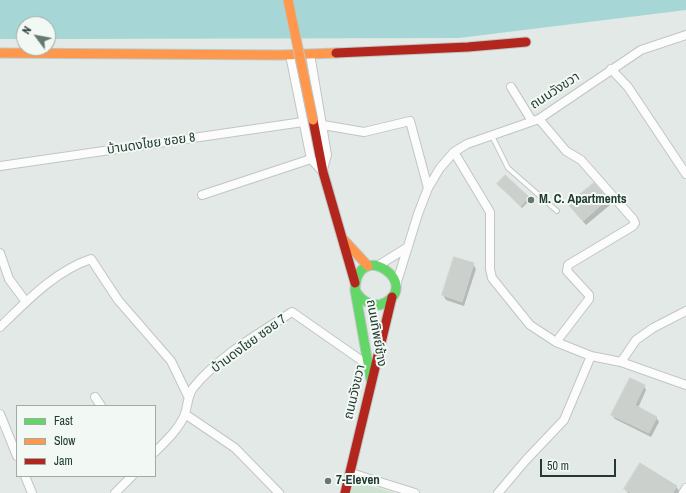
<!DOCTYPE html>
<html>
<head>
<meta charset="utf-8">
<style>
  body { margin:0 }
  #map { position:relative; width:686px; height:493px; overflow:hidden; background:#e3e9e6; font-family:"Archivo Narrow",sans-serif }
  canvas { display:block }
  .legend { position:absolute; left:16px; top:405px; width:140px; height:72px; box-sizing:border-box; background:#f2f8f4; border:1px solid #9faca6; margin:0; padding:5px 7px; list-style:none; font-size:12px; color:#223b31 }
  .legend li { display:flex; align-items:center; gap:8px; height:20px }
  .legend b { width:20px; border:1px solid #9faca6 }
  .north { position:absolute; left:16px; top:16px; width:40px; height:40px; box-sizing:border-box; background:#f2f8f4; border:1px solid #9faca6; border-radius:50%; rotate:302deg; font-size:11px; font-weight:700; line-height:16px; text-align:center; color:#223b31 }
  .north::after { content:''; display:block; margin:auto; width:14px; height:18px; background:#667870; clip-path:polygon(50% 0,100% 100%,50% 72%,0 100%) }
  .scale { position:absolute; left:540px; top:459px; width:76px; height:18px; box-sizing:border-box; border:2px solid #223b31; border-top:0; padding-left:5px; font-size:12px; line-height:14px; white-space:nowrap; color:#223b31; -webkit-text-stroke:3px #f2f8f4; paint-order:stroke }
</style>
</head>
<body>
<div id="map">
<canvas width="686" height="493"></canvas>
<ul class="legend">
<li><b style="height:5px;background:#63d668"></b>Fast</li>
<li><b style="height:5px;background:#ff974d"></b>Slow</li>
<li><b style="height:5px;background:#b3261e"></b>Jam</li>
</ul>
<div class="north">N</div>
<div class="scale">50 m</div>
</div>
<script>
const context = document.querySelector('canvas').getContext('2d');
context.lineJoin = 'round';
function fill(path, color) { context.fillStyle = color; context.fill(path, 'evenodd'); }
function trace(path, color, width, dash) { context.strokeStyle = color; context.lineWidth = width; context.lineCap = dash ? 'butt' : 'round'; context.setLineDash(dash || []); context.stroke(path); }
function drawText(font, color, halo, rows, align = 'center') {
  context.font = font + ' "Archivo Narrow","Noto Sans Thai",sans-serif'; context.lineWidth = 4; context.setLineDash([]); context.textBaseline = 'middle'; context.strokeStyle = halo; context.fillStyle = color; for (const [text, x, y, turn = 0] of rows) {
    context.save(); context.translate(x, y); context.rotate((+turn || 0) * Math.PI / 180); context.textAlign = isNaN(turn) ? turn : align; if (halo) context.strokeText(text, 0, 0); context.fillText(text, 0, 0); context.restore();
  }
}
const green = new Path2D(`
  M 354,481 L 394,493 L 351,493 Z`);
const water = new Path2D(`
  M 0,0 L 686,0 L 686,10 L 459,38 L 48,39 L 48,24 L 24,24 L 24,39 L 0,39 Z`);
const shadow = new Path2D(`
  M 498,184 L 528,197 L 530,200 L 522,208 Z
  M 593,184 L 610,205 L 586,225 L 572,209 Z
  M 473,264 L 476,269 L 464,306 L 446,300 L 443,295 Z
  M 644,386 L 646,390 L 638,408 L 656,417 L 659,422 L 651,437 L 615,419 L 612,415 Z
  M 676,486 L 679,491 L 678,493 L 628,493 L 625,489 Z`);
const building = new Path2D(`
  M 505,175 L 529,197 L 521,206 L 497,184 Z
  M 594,183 L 608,199 L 583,221 L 568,204 Z
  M 454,257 L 474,263 L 462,302 L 442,295 Z
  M 630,378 L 645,385 L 635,405 L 657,417 L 649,433 L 611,415 Z
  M 640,463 L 677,486 L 673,493 L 631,493 L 624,489 Z`);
const lane = new Path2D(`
  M 492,136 L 508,168 L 557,211`);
const street = new Path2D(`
  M 310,54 L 327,155 L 323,169
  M 290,55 L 311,159 L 323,172
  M 611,69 L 628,87 L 686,174
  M 511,87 L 532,121
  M 539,119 L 566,151 L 581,160 L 633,219 L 635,223 L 633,226 L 568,265 L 567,271 L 589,295 L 589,299 L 556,342
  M 323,125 L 364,132 L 410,121 L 428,188
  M 454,152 L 490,212 L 490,269 L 492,278 L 530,325 L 556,342 L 591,356 L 621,362 L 686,385
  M 0,166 L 303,122
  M 202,195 L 311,159
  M 0,253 L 9,279 L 26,302
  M 379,265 L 408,247
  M 396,285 L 418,214 L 428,188 L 440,168 L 454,152 L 467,144 L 539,119 L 641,50 L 686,35
  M 0,327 C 27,301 55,271 91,259 L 118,300 L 171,361 L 188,396
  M 621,362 L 636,340 L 653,328 L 686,311
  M 95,397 L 101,406
  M 0,414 L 17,456
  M 185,414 L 235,448 L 279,493
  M 155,452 C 166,441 179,429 185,414 C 188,405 187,397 193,388 C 219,356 258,334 292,312 L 368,365
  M 351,473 L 415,493
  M 25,476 L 32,493
  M 115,493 L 132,476
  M 498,493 L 526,460 L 564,420 L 591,356
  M 683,493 L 686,488`);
const fast = new Path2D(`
  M 355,290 C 361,300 368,305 380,305 C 427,287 357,235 355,290 L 371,380`);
const slow = new Path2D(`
  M 0,53 L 281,55 L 336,53
  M 343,239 L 368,266`);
const jam = new Path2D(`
  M 336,53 L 468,47 L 526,42
  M 313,120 L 323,172 L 355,283
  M 345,493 L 392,297`);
const slowBridge = new Path2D(`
  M 288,0 L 313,120`);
const markers = [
  [531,200,4,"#667870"],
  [328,481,4,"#667870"]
];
const streetNames = [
  ["ถนนวังขวา",555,91,-33],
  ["บ้านดงไชย ซอย 8",151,144,-8],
  ["ถนนทิพย์ช้าง",376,333,80],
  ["บ้านดงไชย ซอย 7",249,344,-36],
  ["ถนนวังขวา",355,392,-77]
];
const poiNames = [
  ["M. C. Apartments",539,200],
  ["7-Eleven",336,481]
];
fill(green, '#cde2d1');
fill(water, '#a6d6d5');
fill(shadow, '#0003');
fill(building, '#cbd0cd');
trace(building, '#ccd2cf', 1);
trace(lane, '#c0c6c3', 6);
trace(street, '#c0c6c3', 10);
trace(fast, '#bfc6c3', 11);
trace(slow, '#bfc6c3', 11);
trace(jam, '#bfc6c3', 11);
trace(lane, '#fbfcfb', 4);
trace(street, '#fbfcfb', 8);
trace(fast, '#63d668', 9);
trace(slow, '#ff974d', 9);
trace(jam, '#b3261e', 9);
trace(slowBridge, '#bfc6c3', 11, []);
trace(slowBridge, '#ff974d', 9);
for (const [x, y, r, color] of markers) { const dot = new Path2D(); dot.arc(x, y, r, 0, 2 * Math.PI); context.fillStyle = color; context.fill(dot); trace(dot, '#f2f8f4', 1.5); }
drawText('13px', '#223b31', '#f2f8f4', streetNames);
drawText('bold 13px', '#223b31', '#f2f8f4', poiNames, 'left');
</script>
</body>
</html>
